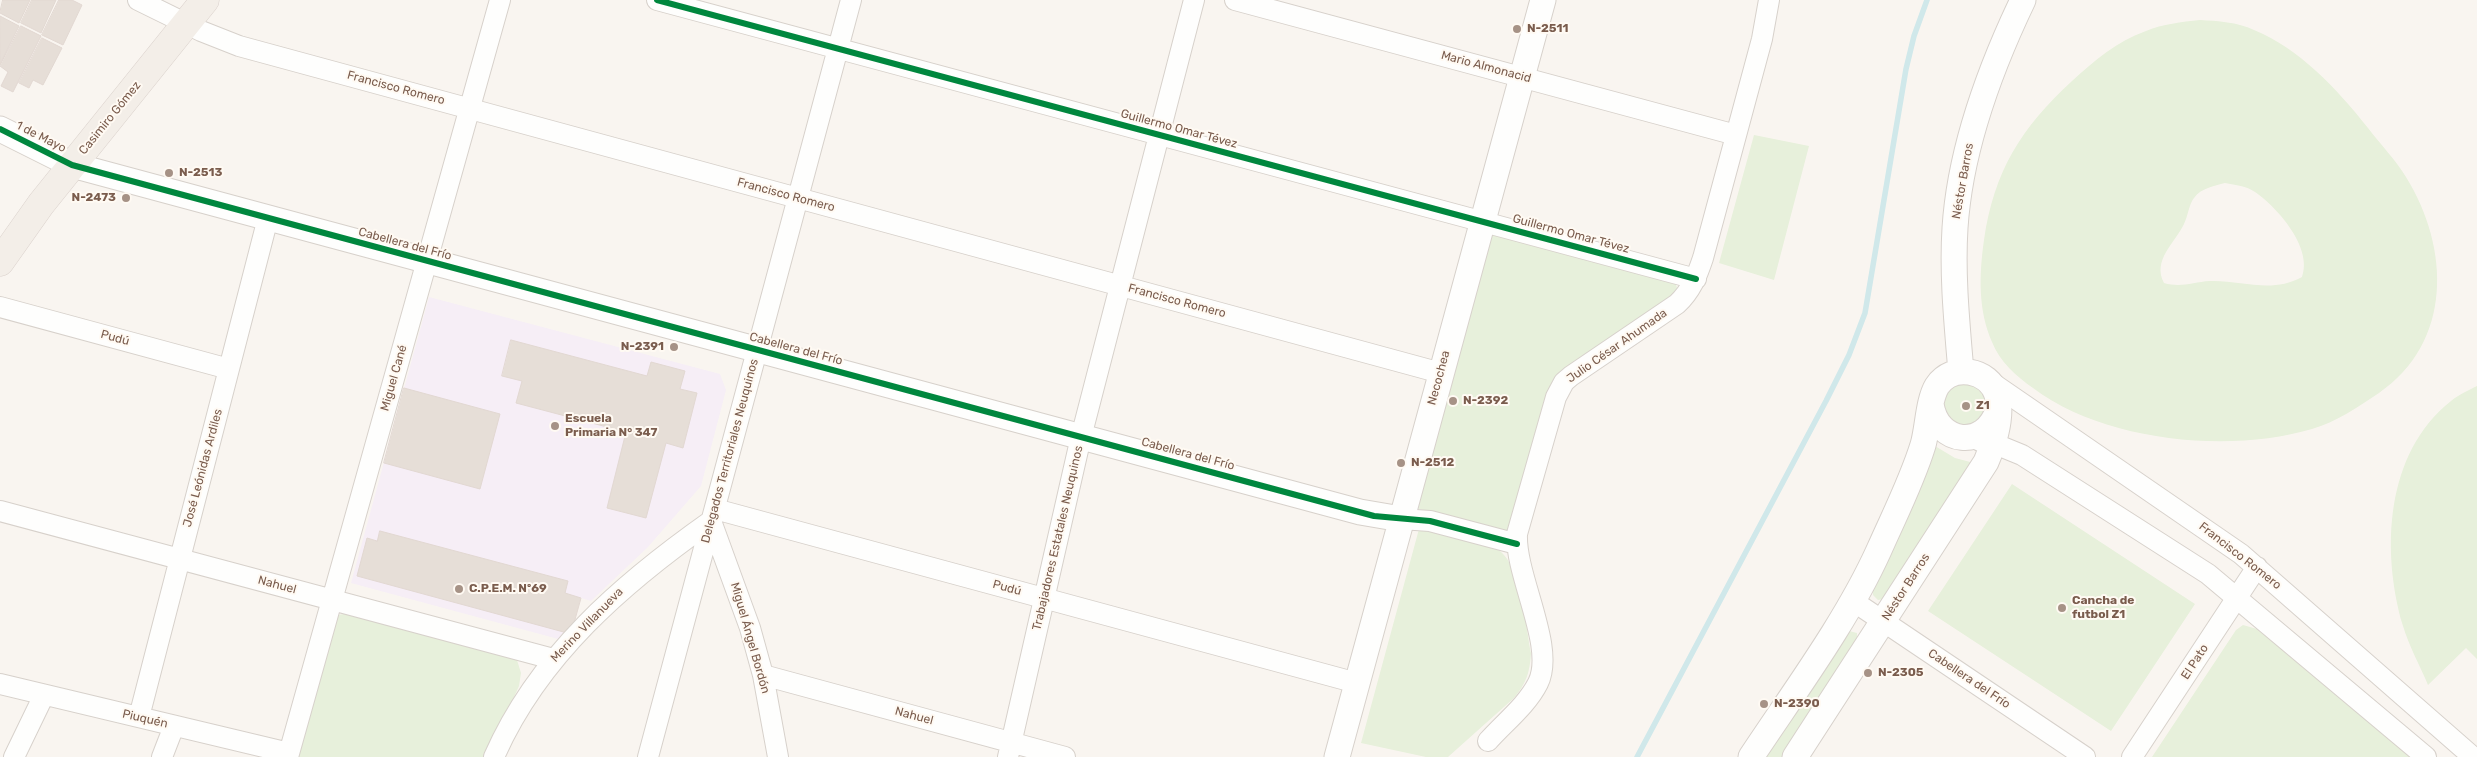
<!DOCTYPE html>
<html>
<head>
<meta charset="utf-8">
<style>
  body { margin:0 }
  canvas { display:block; background:#f9f5f0 }
</style>
</head>
<body>
<canvas width="2477" height="757"></canvas>
<script>
const context = document.querySelector('canvas').getContext('2d');
context.lineJoin = 'round';
function fill(path, color) { context.fillStyle = color; context.fill(path, 'evenodd'); }
function trace(path, color, width, dash) { context.strokeStyle = color; context.lineWidth = width; context.lineCap = dash ? 'butt' : 'round'; context.setLineDash(dash || []); context.stroke(path); }
function drawText(font, color, halo, rows, align = 'center') {
  context.font = font + ' Rubik,sans-serif'; context.lineWidth = 4; context.setLineDash([]); context.textBaseline = 'middle'; context.strokeStyle = halo; context.fillStyle = color; for (const [text, x, y, turn = 0] of rows) {
    context.save(); context.translate(x, y); context.rotate((+turn || 0) * Math.PI / 180); context.textAlign = isNaN(turn) ? turn : align; if (halo) context.strokeText(text, 0, 0); context.fillText(text, 0, 0); context.restore();
  }
}
const education = new Path2D(`
  M 429,297 L 720,374 L 726,390 L 701,486 L 648,547 L 591,601 L 581,598 L 562,640 L 351,583 Z`);
const green = new Path2D(`
  M 2200,20 C 2218,21 2237,22 2254,30 C 2300,49 2337,89 2368,128 C 2380,144 2396,160 2406,177 C 2450,248 2453,342 2379,393 C 2358,407 2336,422 2312,429 C 2228,454 2103,441 2033,388 C 2016,376 2000,362 1992,342 C 1978,310 1979,275 1984,240 C 1994,171 2021,128 2072,81 C 2094,61 2117,41 2146,31 C 2163,24 2181,22 2200,20 ZM 2225,183 C 2236,185 2246,186 2255,192 C 2278,208 2313,248 2302,277 C 2271,294 2242,280 2210,281 C 2193,282 2181,288 2164,283 C 2152,260 2175,243 2184,224 C 2188,216 2189,204 2194,198 C 2201,188 2214,186 2225,183 Z
  M 1754,135 L 1809,146 L 1774,280 L 1719,263 Z
  M 1493,230 L 1675,281 L 1679,295 L 1554,380 L 1511,535 L 1416,508 Z
  M 1953,384 L 1976,384 L 1989,402 L 1981,423 L 1958,428 L 1943,411 L 1943,396 Z
  M 2477,386 L 2477,659 L 2466,648 L 2428,685 C 2420,666 2409,646 2403,626 C 2381,551 2385,453 2451,401 C 2458,395 2469,390 2477,386 Z
  M 1935,446 L 1955,458 L 1974,463 L 1883,599 L 1878,600 L 1873,595 L 1873,591 Z
  M 2012,484 L 2195,604 L 2111,731 L 1928,611 Z
  M 1419,529 C 1441,534 1479,539 1498,550 C 1521,563 1526,628 1531,653 C 1530,672 1526,684 1514,698 L 1448,757 L 1426,757 L 1361,743 Z
  M 344,614 L 508,656 L 517,660 L 521,673 L 519,686 L 487,757 L 291,757 L 337,615 Z
  M 2243,625 L 2257,629 L 2410,757 L 2152,757 L 2236,630 Z
  M 1849,631 L 1857,633 L 1857,642 L 1782,757 L 1765,757 Z`);
const stream = new Path2D(`
  M 1637,757 L 1826,401 L 1849,355 L 1865,313 L 1906,69 L 1914,36 L 1927,0`);
const building = new Path2D(`
  M 3,0 L 30,0 L 19,23 L 0,13 Z
  M 32,0 L 56,0 L 41,33 L 21,23 Z
  M 59,0 L 72,0 L 82,5 L 63,45 L 42,35 Z
  M 0,16 L 19,26 L 0,64 Z
  M 21,26 L 41,36 L 13,92 L 1,86 L 8,72 L 0,66 Z
  M 42,38 L 62,48 L 43,85 L 33,80 L 29,88 L 19,83 Z
  M 511,340 L 647,376 L 651,362 L 685,371 L 680,389 L 697,393 L 683,448 L 666,443 L 646,518 L 607,508 L 626,432 L 516,403 L 522,381 L 502,376 Z
  M 404,388 L 500,414 L 480,489 L 384,463 Z
  M 380,531 L 568,581 L 565,593 L 581,598 L 571,634 L 357,576 L 367,538 L 377,541 Z`);
const minor = new Path2D(`
  M 138,0 L 201,31 L 239,46 L 1441,373
  M 657,0 L 1696,279
  M 1235,0 L 1736,135
  M 0,307 L 229,369
  M 1988,380 L 2241,554 L 2473,757
  M 1980,441 L 2000,446 L 2022,455 L 2208,574 L 2426,757
  M 715,509 L 1357,683
  M 0,511 L 553,659
  M 1401,519 L 1430,521 L 1517,544
  M 1853,601 L 2085,757
  M 763,675 L 1065,757
  M 0,684 L 289,753
  M 139,717 L 268,218
  M 1488,741 C 1504,723 1527,705 1538,683 C 1556,647 1515,576 1517,534 L 1556,397 L 1564,382 L 1571,376 L 1677,304 C 1691,291 1697,276 1703,258 L 1762,39 L 1769,0
  M 14,757 L 44,695
  M 162,757 L 174,726
  M 288,757 L 500,0
  M 494,757 C 538,656 623,583 711,521 L 750,628 L 763,675 L 778,757
  M 648,757 L 851,0
  M 1008,757 L 1081,437 L 1194,0
  M 2132,757 L 2257,567`);
const tertiary = new Path2D(`
  M 0,129 L 72,165 L 1360,512 L 1401,519
  M 1961,372 C 1957,324 1952,275 1955,228 C 1960,149 1989,71 2023,0
  M 1931,404 C 1937,445 1985,450 1998,410
  M 1337,757 L 1543,0
  M 1751,757 C 1794,692 1847,621 1879,550 C 1894,516 1912,481 1923,445 C 1928,428 1928,401 1937,386 C 1952,363 1989,369 1997,395 C 2003,416 1994,443 1986,462 L 1795,757`);
const primary = new Path2D(`
  M 0,262 L 41,204 L 205,0`);
const cycleway = new Path2D(`
  M 657,0 L 1696,279
  M 0,129 L 72,165 L 1374,516 L 1430,521 L 1517,544`);
const markers = [
  [1517,29,5,"#a69286"],
  [169,173,5,"#a69286"],
  [126,198,5,"#a69286"],
  [674,347,5,"#a69286"],
  [1453,401,5,"#a69286"],
  [1966,406,5,"#a69286"],
  [555,426,5,"#a69286"],
  [1401,463,5,"#a69286"],
  [459,589,5,"#a69286"],
  [2062,608,5,"#a69286"],
  [1868,673,5,"#a69286"],
  [1764,704,5,"#a69286"]
];
const poiNames = [
  ["N-2511",1527,29],
  ["N-2513",179,173],
  ["N-2473",116,198,"right"],
  ["N-2391",664,347,"right"],
  ["N-2392",1463,401],
  ["Z1",1976,406],
  ["Escuela",565,419],
  ["Primaria N° 347",565,433],
  ["N-2512",1411,463],
  ["C.P.E.M. Nº69",469,589],
  ["Cancha de",2072,601],
  ["futbol Z1",2072,615],
  ["N-2305",1878,673],
  ["N-2390",1774,704]
];
const streetNames = [
  ["Mario Almonacid",1486,67,15],
  ["Francisco Romero",396,88,15],
  ["Casimiro Gómez",110,118,-51],
  ["Guillermo Omar Tévez",1179,129,15],
  ["1 de Mayo",41,137,27],
  ["Néstor Barros",1963,181,-80],
  ["Francisco Romero",786,195,15],
  ["Guillermo Omar Tévez",1571,234,15],
  ["Cabellera del Frío",405,244,15],
  ["Francisco Romero",1177,301,15],
  ["Pudú",115,338,15],
  ["Julio César Ahumada",1617,346,-35],
  ["Cabellera del Frío",796,349,15],
  ["Miguel Cané",394,378,-74],
  ["Necochea",1439,378,-75],
  ["Delegados Territoriales Neuquinos",730,451,-75],
  ["Cabellera del Frío",1188,454,15],
  ["José Leónidas Ardiles",203,468,-75],
  ["Trabajadores Estatales Neuquinos",1058,538,-77],
  ["Francisco Romero",2240,556,38],
  ["Nahuel",277,585,15],
  ["Néstor Barros",1906,587,-57],
  ["Pudú",1007,588,15],
  ["Merino Villanueva",587,625,-46],
  ["Miguel Ángel Bordón",750,638,74],
  ["El Pato",2195,662,-57],
  ["Cabellera del Frío",1969,679,34],
  ["Nahuel",914,716,15],
  ["Piuquén",145,719,13]
];
fill(education, '#f6eef6');
fill(green, '#e7f0db');
trace(stream, '#d0e8ea', 5.5);
fill(building, '#e6ded7');
trace(building, '#e2d8d2', 1);
trace(minor, '#d7d1cb', 22);
trace(tertiary, '#d7d1cb', 27);
trace(primary, '#dad1cc', 29);
trace(minor, '#fefefd', 20);
trace(tertiary, '#fefefd', 25);
trace(primary, '#f3eee8', 28);
trace(cycleway, '#00873e', 6);
for (const [x, y, r, color] of markers) { const dot = new Path2D(); dot.arc(x, y, r, 0, 2 * Math.PI); context.fillStyle = color; context.fill(dot); trace(dot, '#fffaf3', 2); }
drawText('bold 12px', '#7a5c4d', '#fffaf3', poiNames, 'left');
drawText('12px', '#7a5c4d', '#fffaf3', streetNames);
</script>
</body>
</html>
